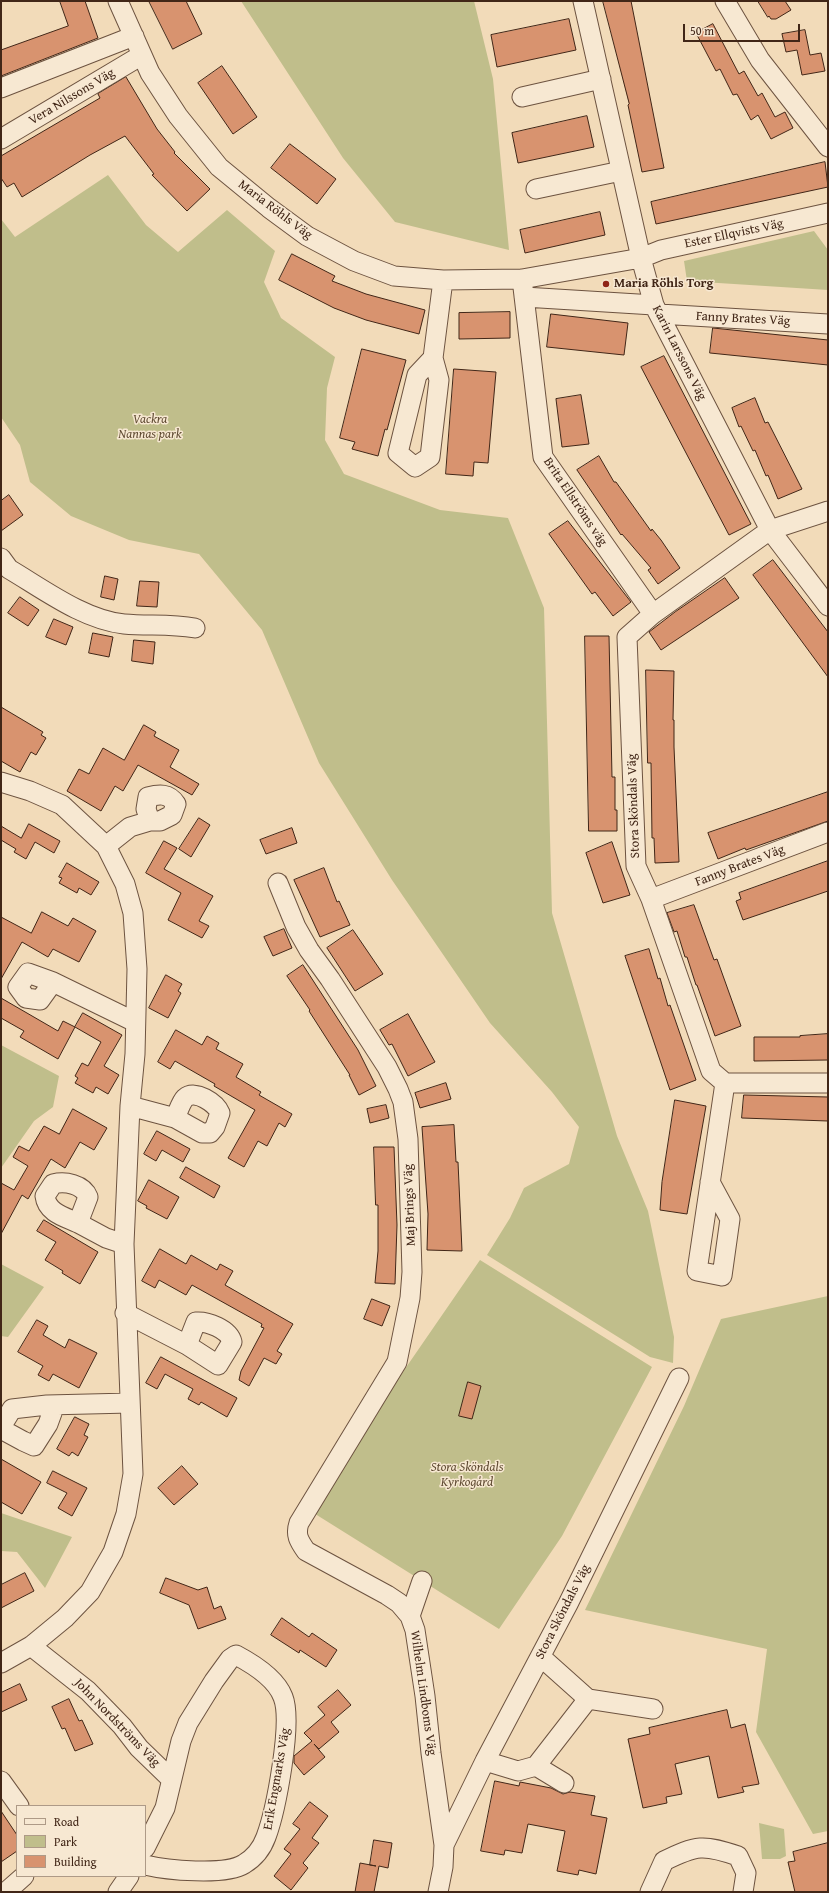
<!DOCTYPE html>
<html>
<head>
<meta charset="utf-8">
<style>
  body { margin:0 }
  #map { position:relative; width:829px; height:1893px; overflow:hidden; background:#f2dbb9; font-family:"Gentium Book Plus",serif }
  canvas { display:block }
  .frame { position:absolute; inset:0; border:2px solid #412617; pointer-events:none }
  .legend { position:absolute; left:16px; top:1805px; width:130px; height:72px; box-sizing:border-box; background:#f7e8d2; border:1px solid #ae9a87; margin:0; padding:5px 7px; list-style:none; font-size:12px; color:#412617 }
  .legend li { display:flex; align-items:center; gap:8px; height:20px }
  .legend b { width:20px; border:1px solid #ae9a87 }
  .scale { position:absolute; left:683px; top:24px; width:117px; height:18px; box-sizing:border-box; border:2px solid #412617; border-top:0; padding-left:5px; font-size:12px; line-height:14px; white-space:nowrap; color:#412617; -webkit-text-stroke:3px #f7e8d2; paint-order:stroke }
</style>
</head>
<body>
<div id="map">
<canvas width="829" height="1893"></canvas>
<div class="frame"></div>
<ul class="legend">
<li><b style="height:5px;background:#f7e8d2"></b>Road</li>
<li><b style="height:11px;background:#c0be8b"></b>Park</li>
<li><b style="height:11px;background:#d8936f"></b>Building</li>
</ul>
<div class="scale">50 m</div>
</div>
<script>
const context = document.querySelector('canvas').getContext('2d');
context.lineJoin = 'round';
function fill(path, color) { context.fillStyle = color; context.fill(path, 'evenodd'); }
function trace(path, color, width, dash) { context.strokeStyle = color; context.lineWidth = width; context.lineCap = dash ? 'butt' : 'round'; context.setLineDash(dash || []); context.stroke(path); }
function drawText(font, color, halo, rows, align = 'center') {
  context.font = font + ' "Gentium Book Plus",serif'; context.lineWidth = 3; context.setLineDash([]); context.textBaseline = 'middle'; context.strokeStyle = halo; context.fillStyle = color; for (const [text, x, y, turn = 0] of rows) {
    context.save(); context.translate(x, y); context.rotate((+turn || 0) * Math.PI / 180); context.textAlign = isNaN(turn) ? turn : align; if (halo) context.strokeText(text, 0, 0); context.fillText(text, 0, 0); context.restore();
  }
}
const green = new Path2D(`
  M 241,1 L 474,1 L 493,79 L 509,250 L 395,222 L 343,158 Z
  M 108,175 L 146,225 L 178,252 L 227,210 L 275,251 L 264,282 L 281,318 L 335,357 L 327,388 L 325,440 L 344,474 L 440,510 L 508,518 L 544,608 L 552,913 L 617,1136 L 648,1211 L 674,1337 L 673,1363 L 650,1357 L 487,1255 L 510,1218 L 524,1188 L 569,1164 L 579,1127 L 552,1092 L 490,1023 L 392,880 L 319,763 L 262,630 L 199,554 L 129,540 L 71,516 L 30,482 L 20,445 L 1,417 L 1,219 L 15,237 Z
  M 814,231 L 828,250 L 828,290 L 687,281 L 684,261 Z
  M 1,1045 L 59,1076 L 53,1107 L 34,1121 L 1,1168 Z
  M 480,1260 L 652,1367 L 562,1536 L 499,1629 L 312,1512 L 376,1411 Z
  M 1,1264 L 44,1287 L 8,1337 L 1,1336 Z
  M 828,1296 L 828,1831 L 813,1834 L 756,1732 L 767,1649 L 585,1610 L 684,1406 L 721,1319 Z
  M 1,1513 L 72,1537 L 45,1588 L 17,1552 L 1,1551 Z
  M 759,1823 L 784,1829 L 786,1856 L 780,1859 L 762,1859 Z`);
const building = new Path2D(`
  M 60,1 L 85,1 L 98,38 L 1,76 L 1,50 L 68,26 Z
  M 149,1 L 186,1 L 202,34 L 173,49 Z
  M 603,1 L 631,1 L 664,168 L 642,172 L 628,105 L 629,104 Z
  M 758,1 L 785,1 L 791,10 L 776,19 L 771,19 L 769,16 L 768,17 Z
  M 569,19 L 576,50 L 497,67 L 491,35 Z
  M 713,24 L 739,74 L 744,71 L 758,96 L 762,93 L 775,117 L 785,112 L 793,128 L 771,139 L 758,115 L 751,120 L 737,94 L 733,95 L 720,69 L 716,71 L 696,33 Z
  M 805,30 L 810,55 L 821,53 L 825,71 L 802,75 L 797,50 L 786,52 L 782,34 Z
  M 222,66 L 257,117 L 233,134 L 198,83 Z
  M 126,77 L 157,129 L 175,152 L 174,153 L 210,189 L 187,211 L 152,175 L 154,174 L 125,136 L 90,155 L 22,197 L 14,183 L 7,187 L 1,178 L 1,156 L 100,98 L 98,94 Z
  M 587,116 L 594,147 L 518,163 L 512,133 Z
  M 290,144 L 336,179 L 317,204 L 271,168 Z
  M 825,162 L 828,187 L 656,224 L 651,202 Z
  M 600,212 L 605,235 L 525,253 L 520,230 Z
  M 292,254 L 335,276 L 332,281 L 366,294 L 425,310 L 419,334 L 366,320 L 334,308 L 279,280 Z
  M 510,312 L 510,338 L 459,339 L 459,313 Z
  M 551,314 L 628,323 L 624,355 L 547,347 Z
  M 713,328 L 828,340 L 828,365 L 710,353 Z
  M 362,349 L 406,360 L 387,430 L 385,429 L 378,456 L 352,449 L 355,442 L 340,438 Z
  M 664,356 L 751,524 L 729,535 L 641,367 Z
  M 454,369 L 496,372 L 488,463 L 474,462 L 473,476 L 446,474 Z
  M 581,395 L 589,444 L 562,447 L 556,399 Z
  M 755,398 L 765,423 L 768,422 L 802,489 L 778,499 L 768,475 L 766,476 L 755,450 L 753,451 L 741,426 L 739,427 L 732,408 Z
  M 599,456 L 614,482 L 616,482 L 651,531 L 652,529 L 661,540 L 680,568 L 658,584 L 648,570 L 651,568 L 622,534 L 621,535 L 577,470 Z
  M 9,495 L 23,515 L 1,531 L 1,501 Z
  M 568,521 L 631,602 L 613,616 L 595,592 L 592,594 L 549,534 Z
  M 773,560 L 828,632 L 828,677 L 753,575 Z
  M 105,576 L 118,579 L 114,600 L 101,597 Z
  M 725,578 L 739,598 L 661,650 L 649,632 L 675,612 Z
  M 140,581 L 159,582 L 157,607 L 137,606 Z
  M 20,597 L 39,610 L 28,626 L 8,613 Z
  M 54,619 L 73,627 L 66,645 L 46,637 Z
  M 93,633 L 113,637 L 109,657 L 89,653 Z
  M 585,636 L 609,636 L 612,777 L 615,777 L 615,810 L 617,810 L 617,831 L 589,831 Z
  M 134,640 L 155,642 L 153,664 L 132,661 Z
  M 646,670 L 674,671 L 673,720 L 674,720 L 674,747 L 679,862 L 655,863 L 654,838 L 652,838 L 651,763 L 648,763 Z
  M 1,707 L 43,732 L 41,735 L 46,738 L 36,755 L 31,752 L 20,772 L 1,761 Z
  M 144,725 L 156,732 L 154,736 L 179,750 L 170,767 L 199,784 L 192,795 L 138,765 L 123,791 L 115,786 L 101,811 L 67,791 L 79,769 L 89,774 L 103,748 L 124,760 Z
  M 828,792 L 828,821 L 746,850 L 745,848 L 718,859 L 708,833 Z
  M 199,818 L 210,825 L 191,857 L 179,849 Z
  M 29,824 L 60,841 L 54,853 L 35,842 L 26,859 L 14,852 L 16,849 L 1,840 L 1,826 L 21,838 Z
  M 292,828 L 297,843 L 266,854 L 260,840 Z
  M 164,841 L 177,848 L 164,869 L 213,896 L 199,921 L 209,926 L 202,938 L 168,920 L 181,893 L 146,873 Z
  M 612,842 L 630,895 L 603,903 L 586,853 Z
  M 828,861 L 828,891 L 743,920 L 736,901 L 741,899 L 739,893 Z
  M 67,863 L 99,882 L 91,895 L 79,888 L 77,893 L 59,883 L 62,878 L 59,877 Z
  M 324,868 L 337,902 L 339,901 L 350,925 L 320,937 L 294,880 Z
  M 694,905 L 714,960 L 717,959 L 741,1026 L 715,1036 L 697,985 L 696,985 L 687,957 L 685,957 L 677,931 L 674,932 L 667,913 Z
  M 42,912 L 68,926 L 73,918 L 96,931 L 79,962 L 53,949 L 48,957 L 22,942 L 1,979 L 1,917 L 31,933 Z
  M 284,929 L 292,948 L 273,956 L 264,937 Z
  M 353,930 L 383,974 L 355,991 L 327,948 Z
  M 649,949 L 658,979 L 660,978 L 668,1006 L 670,1005 L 696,1080 L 670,1090 L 625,956 Z
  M 303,965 L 358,1050 L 376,1086 L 359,1095 L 349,1075 L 350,1075 L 309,1011 L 310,1010 L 287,976 Z
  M 166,975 L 182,984 L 178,991 L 181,993 L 168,1018 L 149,1008 Z
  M 1,998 L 58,1031 L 63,1021 L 75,1027 L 58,1059 L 20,1037 L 24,1031 L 1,1018 Z
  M 83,1013 L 122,1035 L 104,1066 L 119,1075 L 108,1094 L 96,1087 L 93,1093 L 75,1083 L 78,1078 L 75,1076 L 82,1063 L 88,1066 L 101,1042 L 75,1027 Z
  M 408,1014 L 435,1062 L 408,1076 L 392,1044 L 389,1045 L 380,1030 Z
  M 176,1030 L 202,1045 L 207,1036 L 219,1043 L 216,1049 L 243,1064 L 236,1077 L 261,1092 L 259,1095 L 292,1114 L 285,1127 L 279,1123 L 267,1146 L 258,1141 L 244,1167 L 228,1158 L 255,1110 L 214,1086 L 215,1084 L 175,1061 L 170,1069 L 158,1062 Z
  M 828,1034 L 828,1060 L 754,1061 L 754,1037 L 800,1037 L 800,1036 Z
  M 446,1083 L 451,1099 L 420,1108 L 415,1093 Z
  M 744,1095 L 828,1097 L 828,1121 L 742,1118 Z
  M 675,1100 L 706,1106 L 687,1214 L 660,1210 L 662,1182 Z
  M 386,1105 L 389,1118 L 370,1123 L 367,1109 Z
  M 73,1109 L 107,1128 L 94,1150 L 80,1142 L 65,1168 L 51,1159 L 28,1199 L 22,1195 L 1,1234 L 1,1183 L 14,1190 L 28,1166 L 13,1157 L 19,1146 L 29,1151 L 44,1126 L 59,1134 Z
  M 454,1125 L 456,1162 L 458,1162 L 462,1251 L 427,1250 L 428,1214 L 422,1127 Z
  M 157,1131 L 190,1149 L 183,1162 L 162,1150 L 156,1161 L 144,1154 Z
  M 374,1147 L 394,1147 L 397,1225 L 395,1284 L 375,1283 L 378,1251 L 378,1205 L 376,1205 Z
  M 186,1167 L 220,1186 L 214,1198 L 180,1178 Z
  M 149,1180 L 179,1197 L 167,1219 L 146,1208 L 147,1206 L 138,1201 Z
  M 44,1220 L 98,1252 L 80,1284 L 62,1273 L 63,1271 L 45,1260 L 56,1242 L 37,1231 Z
  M 160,1249 L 186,1264 L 191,1255 L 217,1270 L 220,1264 L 233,1271 L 225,1285 L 293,1324 L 277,1351 L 282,1354 L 276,1364 L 264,1358 L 249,1386 L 239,1380 L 241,1371 L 264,1328 L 261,1327 L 262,1324 L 192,1285 L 186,1295 L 159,1280 L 155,1288 L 142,1281 Z
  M 372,1299 L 390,1306 L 382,1326 L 364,1319 Z
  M 37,1320 L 48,1326 L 43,1335 L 65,1348 L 69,1339 L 97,1353 L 79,1388 L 53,1374 L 49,1381 L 38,1375 L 43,1366 L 18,1352 Z
  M 161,1357 L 237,1398 L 227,1417 L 201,1402 L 199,1405 L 188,1399 L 193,1389 L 165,1374 L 157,1389 L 146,1383 Z
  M 468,1382 L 481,1386 L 472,1419 L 459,1416 Z
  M 75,1417 L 89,1424 L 84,1435 L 88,1437 L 78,1456 L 72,1452 L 69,1456 L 57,1449 Z
  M 1,1459 L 41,1482 L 22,1514 L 1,1502 Z
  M 182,1466 L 198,1484 L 174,1505 L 158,1488 Z
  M 53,1471 L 87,1488 L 72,1516 L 58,1508 L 67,1493 L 47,1483 Z
  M 25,1573 L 34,1591 L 1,1608 L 1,1585 Z
  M 166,1578 L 198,1590 L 207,1587 L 214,1609 L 221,1606 L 226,1619 L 198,1629 L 189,1605 L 160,1593 Z
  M 282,1618 L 309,1637 L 312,1633 L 337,1650 L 326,1667 L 300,1650 L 299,1653 L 271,1635 Z
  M 20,1684 L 27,1700 L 1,1712 L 1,1693 Z
  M 338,1690 L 351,1705 L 331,1722 L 339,1732 L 319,1749 L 314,1744 L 325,1757 L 304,1775 L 294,1763 L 294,1756 L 312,1741 L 304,1733 L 325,1715 L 318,1707 Z
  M 69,1699 L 79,1721 L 82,1720 L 93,1744 L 75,1751 L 65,1728 L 62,1729 L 52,1707 Z
  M 727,1710 L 731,1728 L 745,1724 L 759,1784 L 742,1787 L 744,1792 L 718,1798 L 709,1756 L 675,1764 L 682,1794 L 666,1797 L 667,1803 L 643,1808 L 628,1739 L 650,1734 L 649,1728 Z
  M 495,1781 L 519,1786 L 520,1782 L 551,1788 L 563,1794 L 570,1792 L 595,1796 L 591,1815 L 607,1818 L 596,1874 L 579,1870 L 578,1875 L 557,1871 L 565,1831 L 528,1824 L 522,1853 L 505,1850 L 504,1855 L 481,1851 Z
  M 310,1802 L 328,1816 L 312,1838 L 319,1843 L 303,1863 L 308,1868 L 291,1890 L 274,1876 L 291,1854 L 284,1849 L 300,1829 L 293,1824 Z
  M 1,1811 L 17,1835 L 17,1851 L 1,1862 Z
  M 374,1840 L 392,1843 L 388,1868 L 379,1866 L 374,1892 L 355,1892 L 360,1863 L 376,1866 L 370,1865 Z
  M 828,1843 L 828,1892 L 795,1892 L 788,1862 L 795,1861 L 793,1852 Z`);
const minor = new Path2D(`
  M 118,1 L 150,73 L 178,116 L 219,167 L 269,208 L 307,236 L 354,261 L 394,276 L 443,280 L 522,279 L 641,258 L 661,250 L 828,213
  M 583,1 L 641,258 L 654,305 L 770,530 L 828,606
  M 725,1 L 760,60 L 828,147
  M 1,88 L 134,36
  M 522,97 L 601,79
  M 1,139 L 142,55
  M 536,189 L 621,171
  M 522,279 L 543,457 L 653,614
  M 524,297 L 654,305
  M 659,314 L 828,324
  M 433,358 L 439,380 L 430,457 L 415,467 L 398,453 L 417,375 L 433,358 L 443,280
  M 1,558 L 9,569 C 43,589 84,620 124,624 C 148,626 171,624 195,628
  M 1,782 L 30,791 L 62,805 L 106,846 L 125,884 L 133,913 L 137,969 L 135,1054 L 130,1106 L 124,1244 L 133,1474 L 126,1514 L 113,1552 L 90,1592 L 65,1618 L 31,1646 L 1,1663
  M 106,846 L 130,827 L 150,821 L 160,821 L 172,815 L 176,804 C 169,793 159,794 148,797 L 146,809 L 150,821
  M 278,883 L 296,927 L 309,950 L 330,979 L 387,1067 L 398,1089 L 403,1102 L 408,1139 L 412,1272 L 410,1298 L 397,1362 L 299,1523 C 295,1535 299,1541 306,1551 L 387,1595 L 399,1603 L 410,1616 L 415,1630 L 425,1696 L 431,1753 L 444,1845 L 443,1867 L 438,1892
  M 651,899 L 828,832
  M 53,982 L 40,1000 L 26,998 L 18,987 L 28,973 L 53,982 L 135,1022
  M 725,1083 L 711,1071 L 651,899 L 636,866 L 627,637 L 653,614 L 770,530 L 828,511
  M 725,1083 L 828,1083
  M 130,1106 L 175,1118 L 202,1133 L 210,1133 L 215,1127 L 220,1113 C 216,1103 195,1089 185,1098 C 181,1102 178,1112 175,1118
  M 710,1182 L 730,1219 L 722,1276 L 697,1271 L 725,1083
  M 78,1223 C 65,1217 47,1213 45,1196 L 53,1184 C 65,1181 83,1184 88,1197 L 78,1223 L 106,1238 L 124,1244
  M 125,1313 L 187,1345 L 218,1365 L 232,1342 C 229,1329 207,1321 196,1322 L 187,1345
  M 1,1427 L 12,1409 L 47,1405 L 130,1403
  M 1,1429 L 23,1441 L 34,1446 L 48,1424 L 52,1413 L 47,1405
  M 410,1616 L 422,1581
  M 31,1646 L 88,1691 L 122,1726 L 139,1748 L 171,1779
  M 588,1699 L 653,1709
  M 485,1761 L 518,1771 L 536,1766 L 588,1699 L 541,1657
  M 536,1766 L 564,1783
  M 1,1781 L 19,1806
  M 444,1845 L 485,1761 L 568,1604 L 679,1378
  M 145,1848 L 165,1808 L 181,1741 L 188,1723 L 214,1681 L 230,1659 L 236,1655 C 253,1664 276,1678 283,1697 C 293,1722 276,1810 266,1837 C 262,1848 254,1858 244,1864 C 225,1876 166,1870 145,1865
  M 6,1892 L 24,1876
  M 118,1892 L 129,1876
  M 650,1892 L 664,1861 C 696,1845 704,1844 738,1856 L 746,1873 L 743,1892`);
const markers = [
  [606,284,4,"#8f2418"]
];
const streetNames = [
  ["Vera Nilssons Väg",72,97,-31],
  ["Maria Röhls Väg",275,210,37],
  ["Ester Ellqvists Väg",734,234,-12],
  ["Fanny Brates Väg",743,319,3],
  ["Karin Larssons Väg",679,353,63],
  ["Brita Ellströms väg",575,502,56],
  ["Stora Sköndals Väg",634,806,-92],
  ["Fanny Brates Väg",740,866,-21],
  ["Maj Brings Väg",410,1205,-92],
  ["Stora Sköndals Väg",563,1612,-63],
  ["Wilhelm Lindboms Väg",423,1693,82],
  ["John Nordströms Väg",117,1723,46],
  ["Erik Engmarks Väg",277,1779,-80]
];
const poiNames = [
  ["Maria Röhls Torg",614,284]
];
const parkNames = [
  ["Vackra",150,420],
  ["Nannas park",150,435],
  ["Stora Sköndals",467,1468],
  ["Kyrkogård",467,1483]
];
fill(green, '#c0be8b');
fill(building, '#d8936f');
trace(building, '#412617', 1);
trace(minor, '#6d5340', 21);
trace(minor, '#f7e8d2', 19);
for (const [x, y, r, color] of markers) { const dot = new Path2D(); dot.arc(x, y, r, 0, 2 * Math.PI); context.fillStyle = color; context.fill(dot); trace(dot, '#f7e8d2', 1.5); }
drawText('13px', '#412617', '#f7e8d2', streetNames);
drawText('bold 13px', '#412617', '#f7e8d2', poiNames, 'left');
drawText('italic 13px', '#614c34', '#f7e8d2', parkNames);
</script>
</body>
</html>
